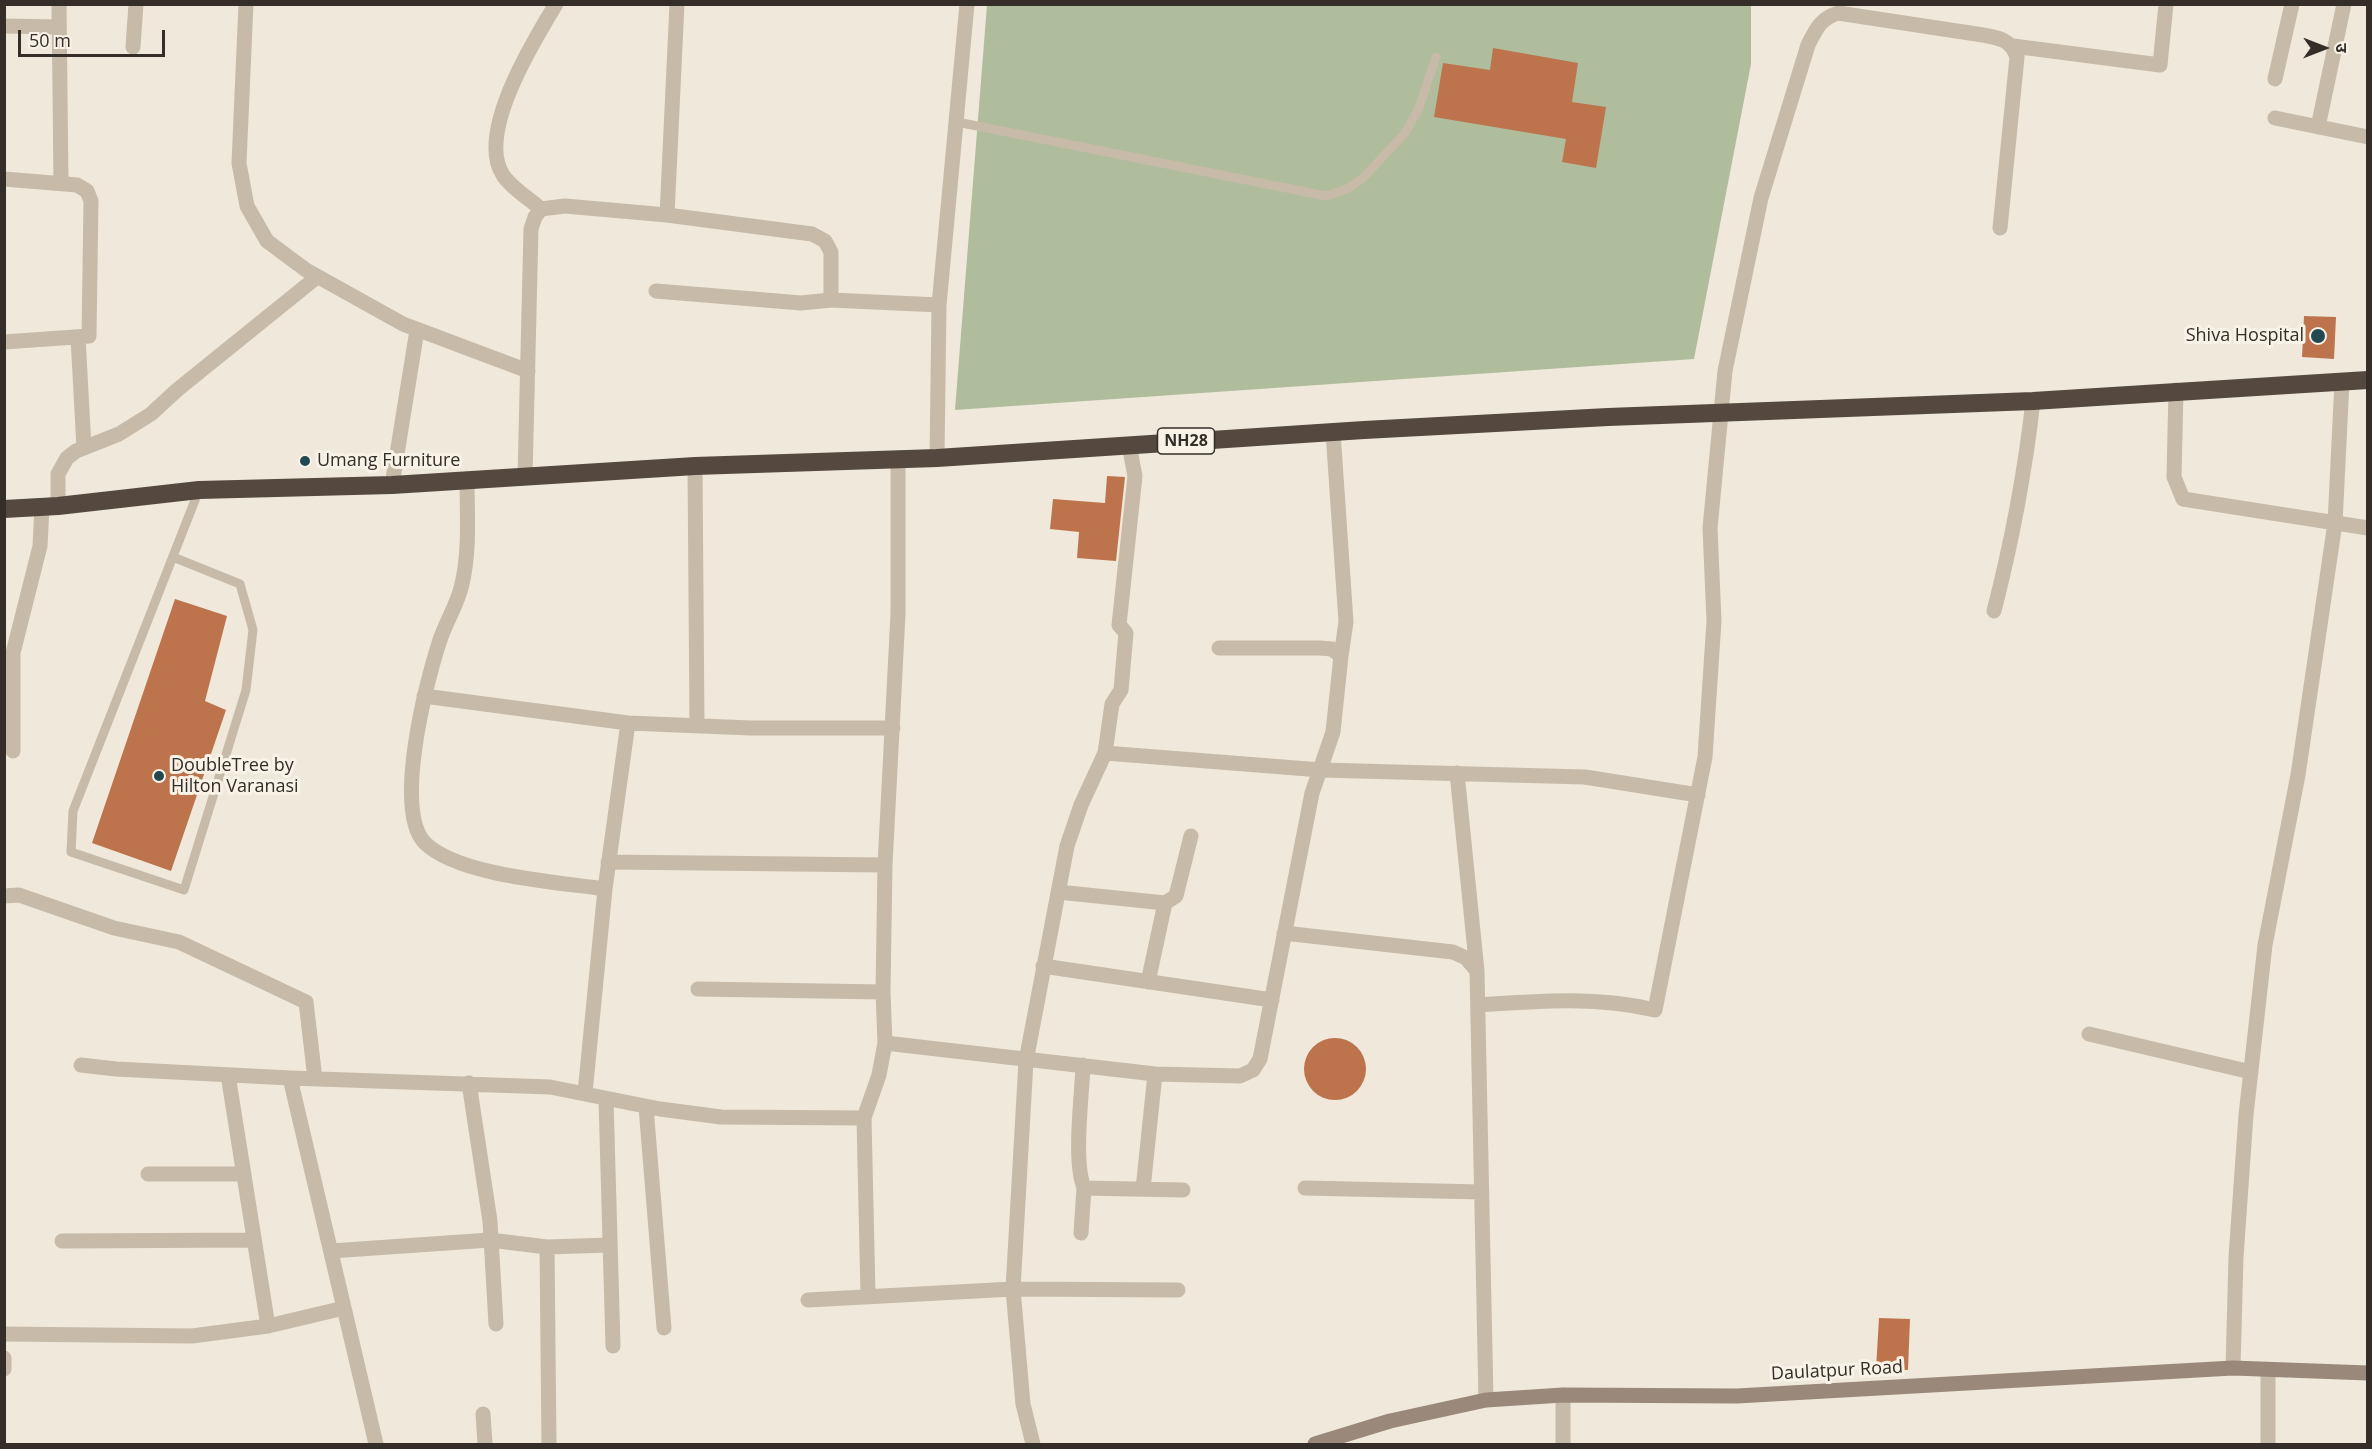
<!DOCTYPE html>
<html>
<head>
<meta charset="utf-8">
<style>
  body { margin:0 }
  #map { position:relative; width:2372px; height:1449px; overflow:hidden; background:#f0e8db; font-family:"Open Sans","Noto Sans Devanagari",sans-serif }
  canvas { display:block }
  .frame { position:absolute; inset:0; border:6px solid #342d28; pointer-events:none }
  .north { position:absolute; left:2294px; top:18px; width:60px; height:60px; -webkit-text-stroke:4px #f8f2e7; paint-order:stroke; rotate:90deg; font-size:16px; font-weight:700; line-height:24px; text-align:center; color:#342d28 }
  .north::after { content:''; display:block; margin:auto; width:21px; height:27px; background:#342d28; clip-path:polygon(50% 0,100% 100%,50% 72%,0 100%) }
  .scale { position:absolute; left:18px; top:30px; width:147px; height:27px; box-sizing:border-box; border:3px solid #342d28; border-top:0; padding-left:8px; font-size:18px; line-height:21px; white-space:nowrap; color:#342d28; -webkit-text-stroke:4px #f8f2e7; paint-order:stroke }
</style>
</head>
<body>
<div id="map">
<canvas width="2372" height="1449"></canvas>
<div class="frame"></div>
<div class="north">उ</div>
<div class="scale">50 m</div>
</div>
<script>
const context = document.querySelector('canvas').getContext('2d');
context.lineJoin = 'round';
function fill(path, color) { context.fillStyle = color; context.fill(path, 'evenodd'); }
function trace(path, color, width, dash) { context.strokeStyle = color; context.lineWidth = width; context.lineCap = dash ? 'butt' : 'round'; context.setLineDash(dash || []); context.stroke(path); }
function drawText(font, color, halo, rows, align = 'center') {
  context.font = font + ' "Open Sans",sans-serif'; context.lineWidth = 6; context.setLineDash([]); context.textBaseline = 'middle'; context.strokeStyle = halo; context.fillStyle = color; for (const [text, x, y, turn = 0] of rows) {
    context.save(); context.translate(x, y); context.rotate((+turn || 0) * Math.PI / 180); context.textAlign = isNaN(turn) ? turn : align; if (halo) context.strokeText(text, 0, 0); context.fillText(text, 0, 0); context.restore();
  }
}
const green = new Path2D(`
  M 987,5 L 1751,5 L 1751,64 L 1694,359 L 955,410 Z`);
const building = new Path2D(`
  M 1493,48 L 1578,63 L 1572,102 L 1606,107 L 1596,168 L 1562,162 L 1566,139 L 1434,117 L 1443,63 L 1490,70 Z
  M 2304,316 L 2336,317 L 2334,359 L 2302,357 Z
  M 1107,476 L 1125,477 L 1116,561 L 1077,558 L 1079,532 L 1050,529 L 1053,499 L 1105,503 Z
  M 175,599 L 227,616 L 205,701 L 226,710 L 171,871 L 92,843 Z
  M1304 1069a31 31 0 1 1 62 0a31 31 0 1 1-62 0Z
  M 1879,1318 L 1910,1319 L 1908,1370 L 1876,1369 Z`);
const lane = new Path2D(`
  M 957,122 L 1326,196 L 1347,189 L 1363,178 L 1405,133 L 1419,108 L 1436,57
  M 173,557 L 240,584 L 253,630 L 246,690 L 184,890 L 71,852 L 73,811 L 199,490`);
const street = new Path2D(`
  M 59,4 L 61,182
  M 246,4 L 239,163 L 247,206 L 267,241 L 306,270 L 403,324 L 528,371
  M 4,26 L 59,27
  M 2013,46 L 2160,65 L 2166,4
  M 133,47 L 136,4
  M 2275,79 L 2292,4
  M 2275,118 L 2368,137
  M 2318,127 L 2344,4
  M 4,179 L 77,185 L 87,191 L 91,201 L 89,336 L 4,342
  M 541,209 C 530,199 511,188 503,175 C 476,134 533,42 556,4
  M 667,215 L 677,4
  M 656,291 L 801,303 L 831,300 L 939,305
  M 78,337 L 84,448
  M 2176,390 L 2174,477 L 2183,499 L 2368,528
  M 1333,432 L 1346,622 L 1341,656
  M 937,458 L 939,305 L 967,4
  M 695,466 L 697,726
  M 525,477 L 531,229 L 535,217 L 541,209 L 565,206 L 667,215 L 812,234 L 825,241 L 831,252 L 831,300
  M 467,479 C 467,514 470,550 462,584 C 458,604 445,623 439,643 C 426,683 393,811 425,843 C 459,876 557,882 605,889
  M 392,485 L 417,330
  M 58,506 L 58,474 L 67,458 L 76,451 L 119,434 L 151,414 L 177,390 L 317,277
  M 1994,611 C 2012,541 2025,472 2033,401
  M 424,696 L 628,723 L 751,728 L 893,728
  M 13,751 L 13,653 L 40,546 L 42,507
  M 1105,753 L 1112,704 L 1121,690 L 1126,633 L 1119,625 L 1135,476 L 1129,445
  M 1457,773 L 1477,971
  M 608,862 L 885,865
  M 1058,892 L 1165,903
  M 4,896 L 19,895 L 114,928 L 179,942 L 306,1002 L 315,1079
  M 1284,933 L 1453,952 L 1466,958 L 1477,971 L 1486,1400
  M 1043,966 L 1272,1000
  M 1148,982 L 1165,903 L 1176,896 L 1191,836
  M 698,989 L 883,992
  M 1478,1005 C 1538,1001 1596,996 1655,1010 L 1705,757 L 1714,621 L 1710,528 L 1725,371 L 1761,198 L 1808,45 C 1816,29 1820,19 1838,13 L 1983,35 C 2000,38 2011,40 2017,57 L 2000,228
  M 2089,1034 L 2251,1072
  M 885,1043 L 1155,1074 L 1240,1076 L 1253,1070 L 1260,1059 L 1312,793 L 1333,732 L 1341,656 L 1332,649 L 1320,648 L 1219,648
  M 81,1065 L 116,1069 L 290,1078 L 550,1087 L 660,1109 L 721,1117 L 864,1118
  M 1083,1065 C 1082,1097 1073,1160 1084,1188 L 1183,1190
  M 228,1075 L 268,1326
  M 290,1078 L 376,1444
  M 469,1083 L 490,1221 L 496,1324
  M 585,1093 L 605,889 L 628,723
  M 606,1099 L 613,1346
  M 646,1107 L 664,1328
  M 148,1174 L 244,1174
  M 1305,1188 L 1482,1192
  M 1143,1189 L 1155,1074
  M 1081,1233 L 1084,1188
  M 62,1241 L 254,1240
  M 547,1247 L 549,1444
  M 331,1251 L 490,1240 L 547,1247 L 610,1245
  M 868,1295 L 864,1118 L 879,1075 L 885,1043 L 883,992 L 885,865 L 898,614 L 898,458
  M 808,1300 L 1013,1289 L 1178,1290
  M 4,1334 L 192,1336 L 268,1326 L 344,1308
  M 4,1358 L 4,1369
  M 2233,1368 L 2236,1257 L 2246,1115 L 2265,945 L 2298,775 L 2335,523 L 2342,382
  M 1563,1395 L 1563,1444
  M 483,1414 L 485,1444
  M 1033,1444 L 1023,1404 L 1013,1289 L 1026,1061 L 1067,846 L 1081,805 L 1105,753 L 1321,770 L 1585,777 L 1698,795
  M 2268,1444 L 2268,1371`);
const secondary = new Path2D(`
  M 1315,1444 L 1390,1421 L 1486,1400 L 1563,1395 L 1737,1396 L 2233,1368 L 2368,1373`);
const highway = new Path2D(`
  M 4,509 L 58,506 L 199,490 L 392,485 L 695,466 L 937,458 L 1364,430 L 1608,417 L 2033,401 L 2368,380`);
const markers = [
  [2318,336,8,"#204952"],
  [305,461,6,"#204952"],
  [159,776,6,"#204952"]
];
const shields = [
  [1186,441,57]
];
const shieldNames = [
  ["NH28",1186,441]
];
const poiNames = [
  ["Shiva Hospital",2304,336,"right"],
  ["Umang Furniture",317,461],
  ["DoubleTree by",171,766],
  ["Hilton Varanasi",171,787]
];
const streetNames = [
  ["Daulatpur Road",1837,1371,-3]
];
fill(green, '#afbd9c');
fill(building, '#bd744c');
trace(lane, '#c7baa8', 9);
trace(street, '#c7baa8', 15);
trace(secondary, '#9a897a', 15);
trace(highway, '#54483f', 18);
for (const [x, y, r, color] of markers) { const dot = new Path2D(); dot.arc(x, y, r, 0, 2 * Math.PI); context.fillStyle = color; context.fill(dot); trace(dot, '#f8f2e7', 2); }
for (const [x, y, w] of shields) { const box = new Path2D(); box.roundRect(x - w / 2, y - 13, w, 26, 4.5); context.fillStyle = '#f8f2e7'; context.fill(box); trace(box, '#342d28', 1.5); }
drawText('bold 16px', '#342d28', null, shieldNames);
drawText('18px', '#342d28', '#f8f2e7', poiNames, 'left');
drawText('18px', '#342d28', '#f8f2e7', streetNames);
</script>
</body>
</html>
